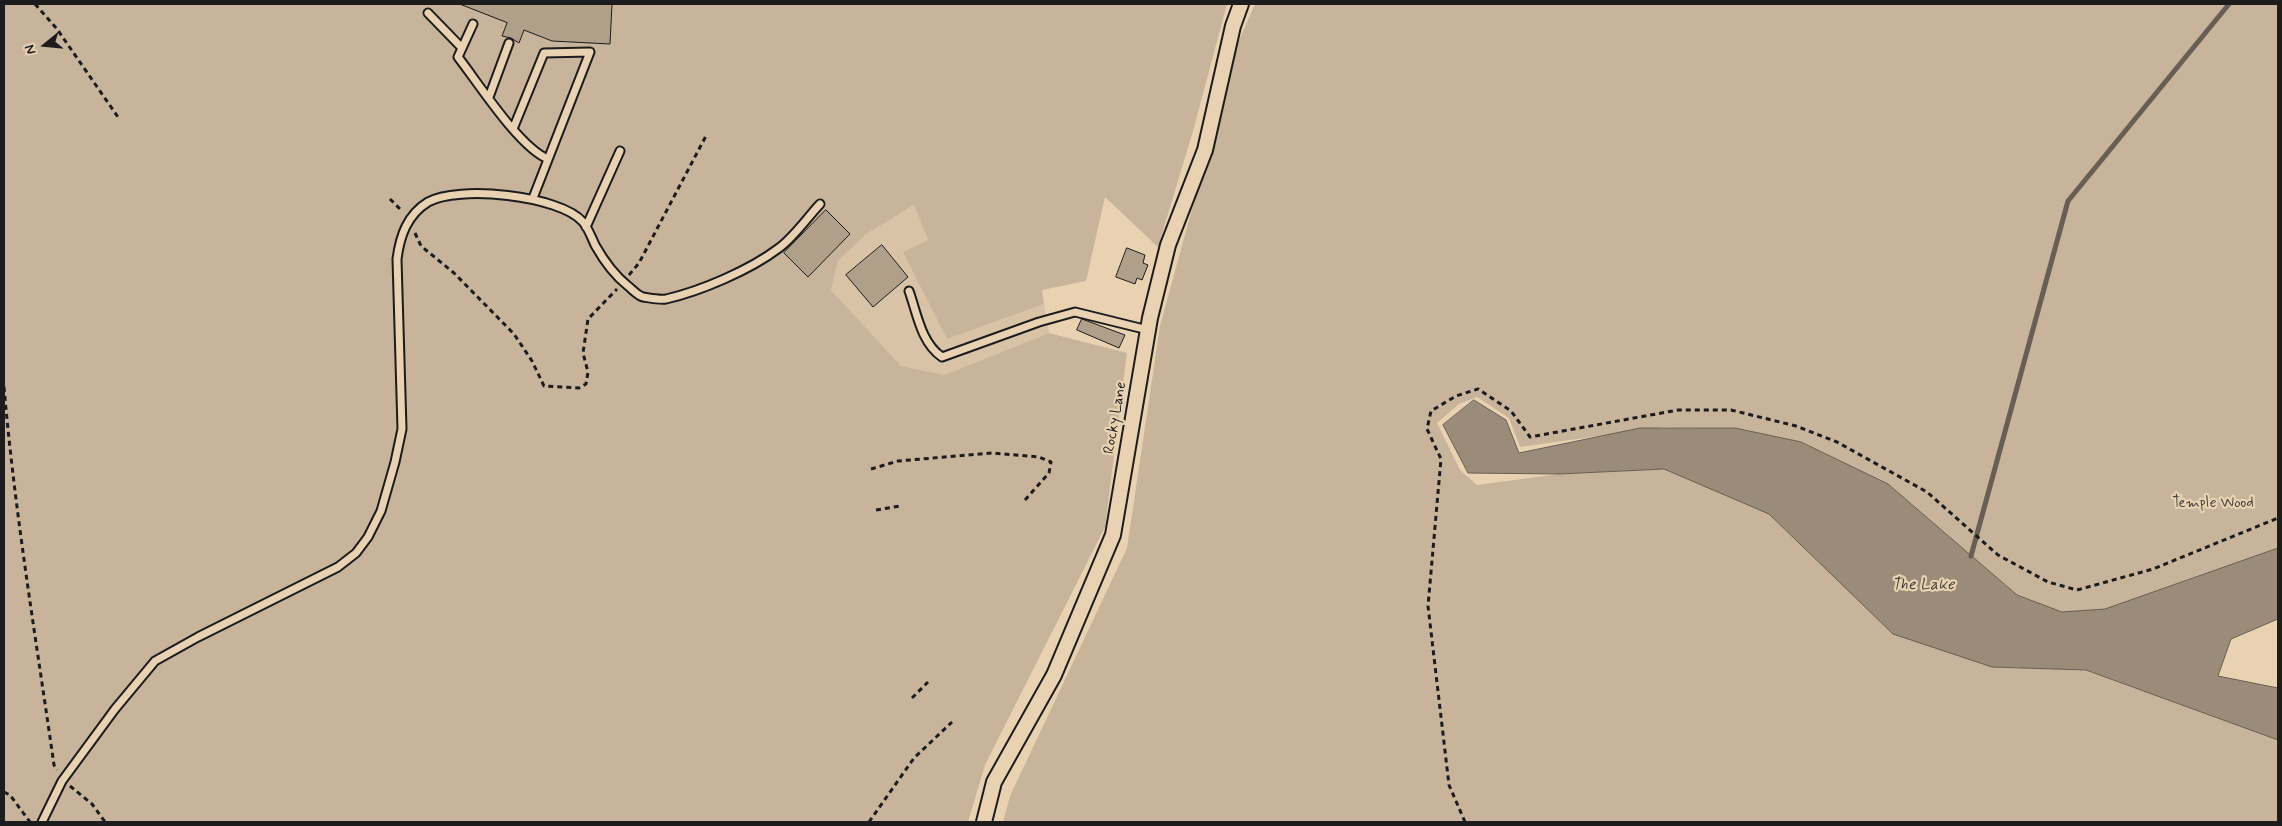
<!DOCTYPE html>
<html>
<head>
<meta charset="utf-8">
<style>
  body { margin:0 }
  #map { position:relative; width:2282px; height:826px; overflow:hidden; background:#e9d2b2; font-family:Mynerve,sans-serif }
  canvas { display:block }
  .frame { position:absolute; inset:0; border:5px solid #1c1c1c; pointer-events:none }
  .north { position:absolute; left:20px; top:20px; width:50px; height:50px; -webkit-text-stroke:4px #e9d2b2; paint-order:stroke; rotate:253deg; font-size:14px; font-weight:700; line-height:20px; text-align:center; color:#1c1c1c }
  .north::after { content:''; display:block; margin:auto; width:18px; height:22px; background:#1c1c1c; clip-path:polygon(50% 0,100% 100%,50% 72%,0 100%) }
</style>
</head>
<body>
<div id="map">
<canvas width="2282" height="826"></canvas>
<div class="frame"></div>
<div class="north">N</div>
</div>
<script>
const context = document.querySelector('canvas').getContext('2d');
context.lineJoin = 'round';
function fill(path, color) { context.fillStyle = color; context.fill(path, 'evenodd'); }
function trace(path, color, width, dash) { context.strokeStyle = color; context.lineWidth = width; context.lineCap = dash ? 'butt' : 'round'; context.setLineDash(dash || []); context.stroke(path); }
function drawText(font, color, halo, rows, align = 'center') {
  context.font = font + ' Mynerve,sans-serif'; context.lineWidth = 4.5; context.setLineDash([]); context.textBaseline = 'middle'; context.strokeStyle = halo; context.fillStyle = color; for (const [text, x, y, turn = 0] of rows) {
    context.save(); context.translate(x, y); context.rotate((+turn || 0) * Math.PI / 180); context.textAlign = isNaN(turn) ? turn : align; if (halo) context.strokeText(text, 0, 0); context.fillText(text, 0, 0); context.restore();
  }
}
const built = new Path2D(`
  M 914,205 L 928,240 L 904,252 L 947,339 L 1044,304 L 1049,333 L 944,375 L 901,366 L 831,290 L 838,261 L 865,235 Z`);
const green = new Path2D(`
  M 4,4 L 1227,4 L 1193,131 L 1158,247 L 1105,197 L 1086,281 L 1042,290 L 1044,304 L 947,339 L 903,252 L 928,240 L 914,205 L 865,235 L 838,261 L 831,290 L 901,366 L 944,375 L 1049,333 L 1127,353 L 1105,527 L 985,765 L 968,822 L 4,822 Z
  M 1255,4 L 2278,4 L 2278,548 L 2105,609 L 2062,612 L 2017,595 L 1888,484 L 1801,442 L 1735,428 L 1663,427 L 1520,447 L 1509,418 L 1477,397 L 1459,404 L 1437,423 L 1460,470 L 1477,485 L 1559,474 L 1664,469 L 1769,514 L 1894,634 L 1992,667 L 2086,670 L 2278,740 L 2278,822 L 1003,822 L 1010,796 L 1127,548 L 1160,326 L 1237,45 Z`);
const water = new Path2D(`
  M 1474,400 L 1506,420 L 1519,453 L 1640,428 L 1735,428 L 1801,442 L 1888,484 L 2017,595 L 2062,612 L 2105,609 L 2278,548 L 2278,619 L 2231,639 L 2218,676 L 2278,688 L 2278,740 L 2086,670 L 1992,667 L 1893,634 L 1769,514 L 1664,469 L 1559,474 L 1468,473 L 1443,425 Z`);
const stream = new Path2D(`
  M 1971,556 L 2068,201 L 2229,4`);
const building = new Path2D(`
  M 460,4 L 612,4 L 610,44 L 552,41 L 524,30 L 519,43 L 511,38 L 502,36 L 507,23 Z
  M 826,210 L 850,234 L 808,277 L 784,253 Z
  M 882,245 L 908,277 L 873,307 L 846,275 Z
  M 1127,248 L 1145,255 L 1143,263 L 1148,265 L 1142,280 L 1137,278 L 1135,284 L 1116,277 Z
  M 1082,319 L 1125,335 L 1119,348 L 1077,330 Z`);
const path = new Path2D(`
  M 35,4 L 57,29 L 120,120
  M 390,199 L 402,211
  M 415,233 L 421,246 L 454,273 L 514,334 L 532,361 L 544,386 L 579,388 L 586,384 L 588,372 L 583,353 L 588,319 L 617,289
  M 629,275 L 639,263 L 707,134
  M 4,387 C 15,514 36,639 54,765 L 57,770
  M 871,469 L 898,461 L 992,453 L 1039,457 L 1051,462 L 1049,473 L 1025,500
  M 876,510 L 900,506
  M 912,698 L 928,682
  M 70,786 L 92,804 L 105,822
  M 4,792 L 10,795 L 30,822
  M 869,822 L 914,758 L 952,722
  M 1465,822 L 1449,785 L 1428,606 L 1441,459 L 1427,429 L 1431,411 L 1456,396 L 1478,389 L 1511,411 L 1530,437 L 1678,410 L 1731,410 L 1796,426 L 1837,442 L 1927,492 L 1998,555 L 2048,582 L 2077,590 L 2153,569 L 2278,518`);
const lane = new Path2D(`
  M 428,13 L 462,48
  M 473,24 L 458,57 C 479,84 519,147 548,159
  M 489,97 L 509,43
  M 513,129 L 544,53 L 590,52 L 533,198
  M 586,227 L 620,151
  M 909,291 C 917,313 921,343 942,357 L 1039,322 L 1075,312 L 1148,330
  M 42,822 L 62,781 L 115,709 L 155,661 L 198,637 L 338,567 L 356,553 L 368,537 L 381,511 L 395,462 L 402,429 L 397,259 C 400,236 407,215 428,202 C 457,185 560,195 583,222 C 588,228 592,238 595,245 C 604,261 614,275 628,286 C 633,290 637,295 643,297 C 650,298 659,300 666,299 C 701,291 750,270 779,248 C 794,237 807,218 820,204`);
const street = new Path2D(`
  M 984,822 L 994,782 L 1054,675 L 1113,535 L 1150,318 L 1168,245 L 1205,150 L 1233,26 L 1241,4`);
const streetNames = [
  ["Rocky Lane",1116,418,-80]
];
const parkNames = [
  ["Temple Wood",2213,504]
];
const waterNames = [
  ["The Lake",1923,586]
];
fill(built, '#d8c3a6');
fill(green, '#c7b49a');
fill(water, '#9b8c79');
trace(water, '#685f54', 1);
trace(stream, '#685f54', 5);
fill(building, '#b0a089');
trace(building, '#1c1c1c', 1);
trace(lane, '#1c1c1c', 11);
trace(street, '#1c1c1c', 18);
trace(path, '#1c1c1c', 3, [5, 4]);
trace(lane, '#e9d2b2', 7);
trace(street, '#e9d2b2', 14);
drawText('15px', '#1c1c1c', '#e9d2b2', streetNames);
drawText('15px', '#47423c', '#e9d2b2', parkNames);
drawText('italic 16px', '#48433d', '#e9d2b2', waterNames);
</script>
</body>
</html>
